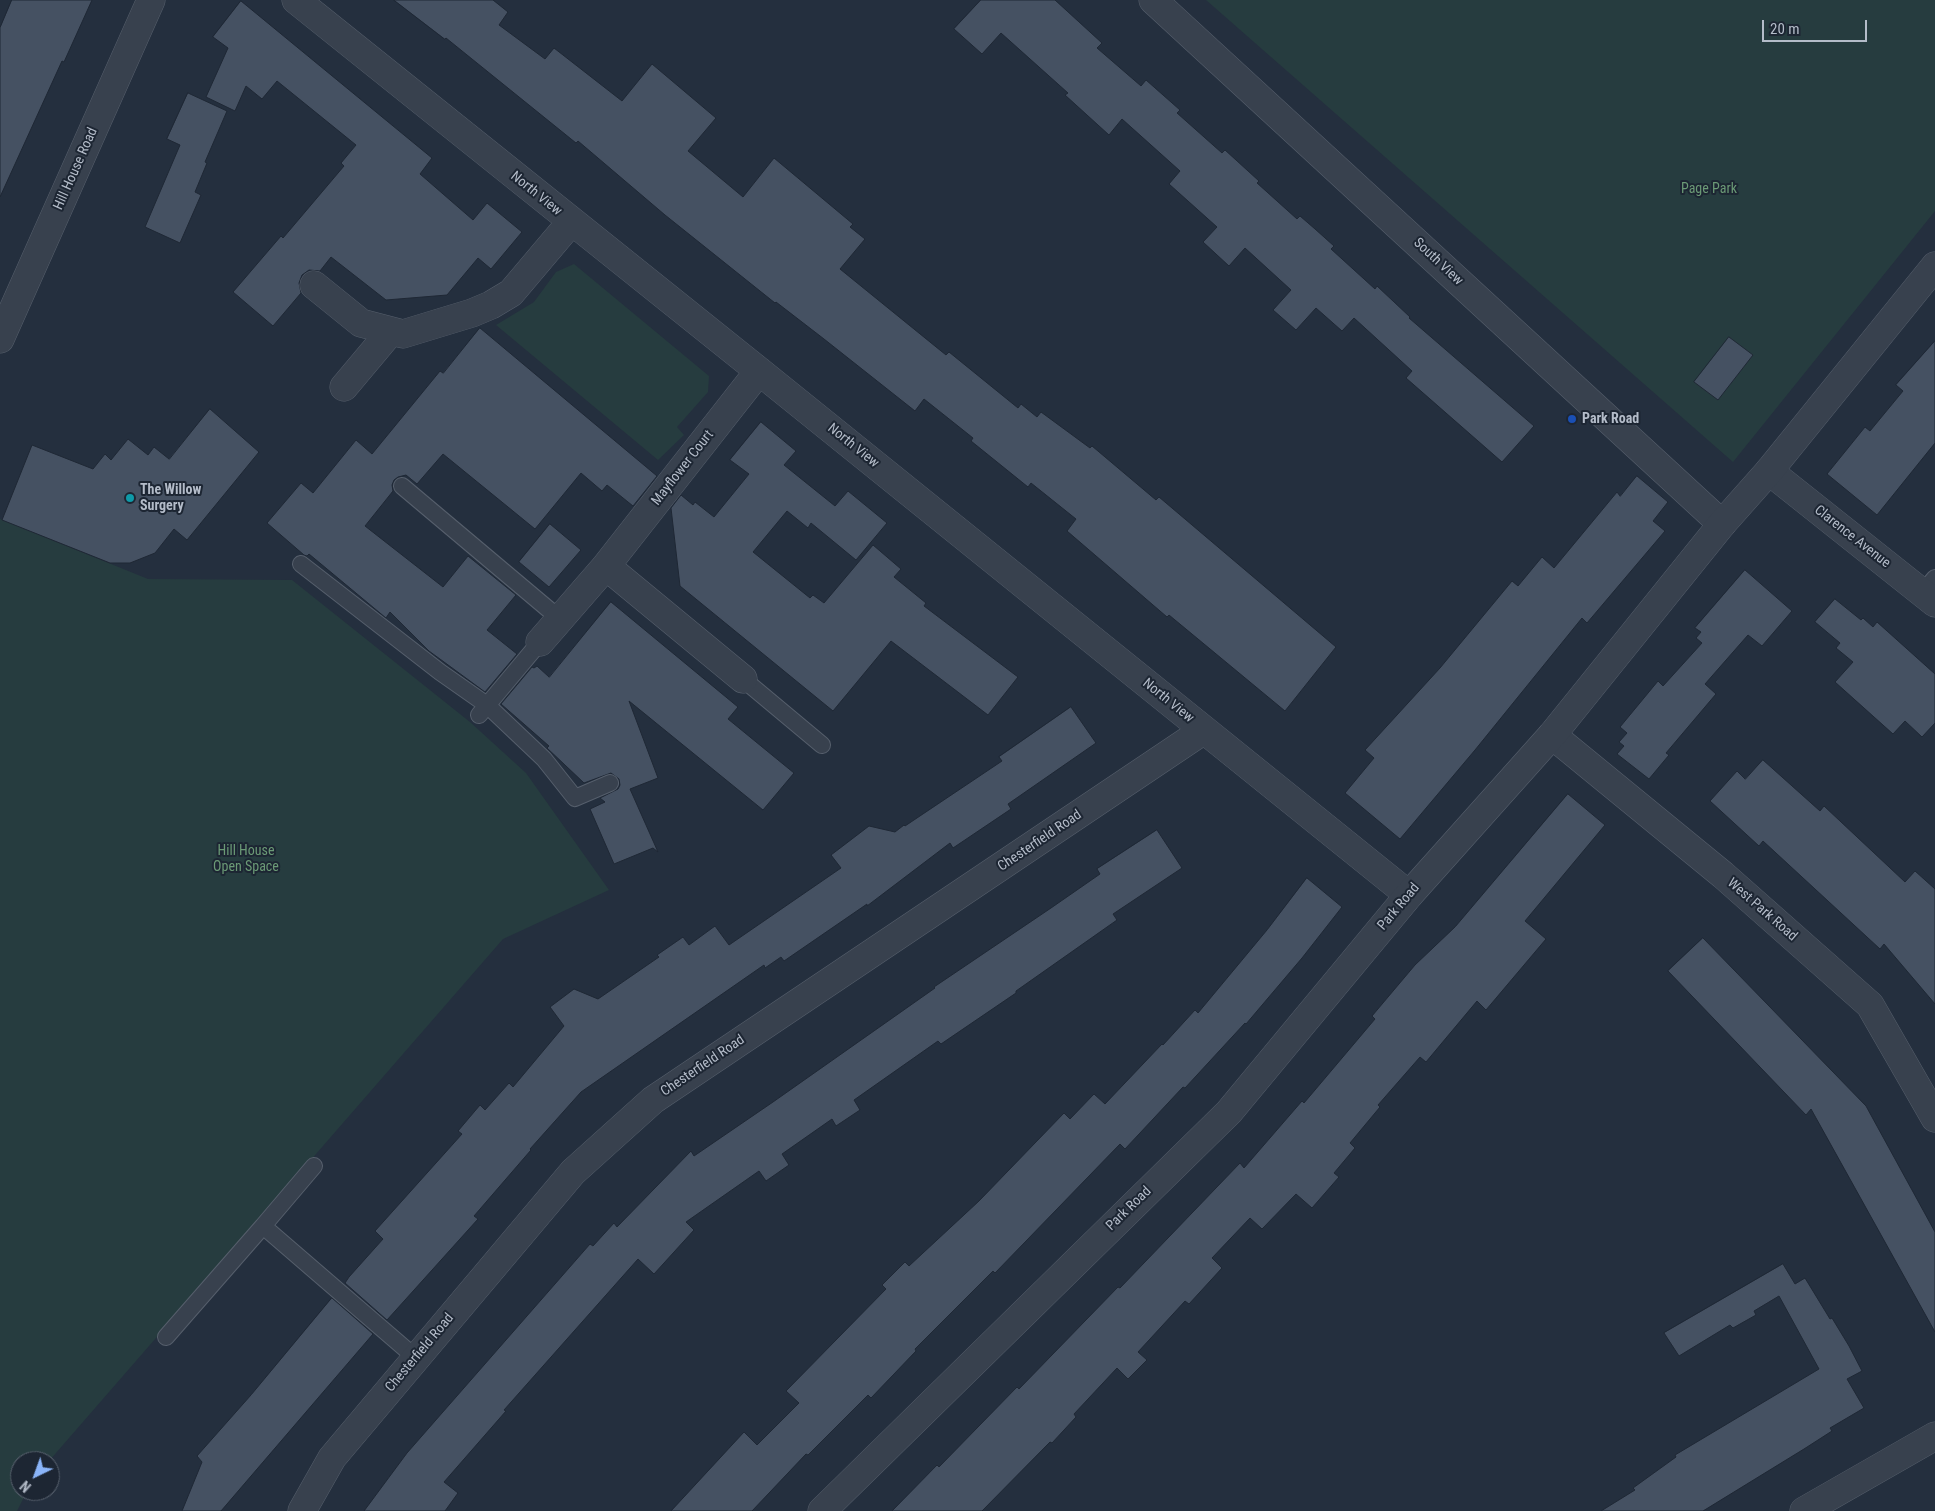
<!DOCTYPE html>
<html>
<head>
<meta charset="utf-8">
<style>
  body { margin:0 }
  #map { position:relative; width:1935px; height:1511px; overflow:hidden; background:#242f3e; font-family:"Roboto Condensed",sans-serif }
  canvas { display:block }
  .north { position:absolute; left:10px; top:1451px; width:50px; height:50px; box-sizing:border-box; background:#1d2633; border:1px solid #59626f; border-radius:50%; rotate:222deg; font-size:14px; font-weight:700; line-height:20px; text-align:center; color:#b4bcc9 }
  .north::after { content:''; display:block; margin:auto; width:18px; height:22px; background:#8ab4f8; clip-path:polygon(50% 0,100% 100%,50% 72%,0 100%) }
  .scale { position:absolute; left:1762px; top:20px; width:105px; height:22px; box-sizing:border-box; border:2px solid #b4bcc9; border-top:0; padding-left:6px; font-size:15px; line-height:18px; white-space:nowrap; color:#b4bcc9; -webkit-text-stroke:4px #1d2633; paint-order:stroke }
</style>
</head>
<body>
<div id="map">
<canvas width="1935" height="1511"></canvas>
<div class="north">N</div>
<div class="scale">20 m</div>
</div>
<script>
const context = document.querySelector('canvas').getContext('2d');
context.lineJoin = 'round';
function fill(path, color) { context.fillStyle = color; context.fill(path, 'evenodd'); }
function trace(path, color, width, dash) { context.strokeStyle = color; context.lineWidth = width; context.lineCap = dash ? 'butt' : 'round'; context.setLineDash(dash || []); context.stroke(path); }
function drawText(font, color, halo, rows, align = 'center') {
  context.font = font + ' "Roboto Condensed",sans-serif'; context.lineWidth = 4; context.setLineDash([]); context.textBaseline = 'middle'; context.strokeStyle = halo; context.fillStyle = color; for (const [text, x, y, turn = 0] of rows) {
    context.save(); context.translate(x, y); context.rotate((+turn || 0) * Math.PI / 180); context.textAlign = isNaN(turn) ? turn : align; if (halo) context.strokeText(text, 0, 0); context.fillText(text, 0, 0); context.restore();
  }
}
const green = new Path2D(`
  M 1206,0 L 1935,0 L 1935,211 L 1733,462 Z
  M 574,264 L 709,376 L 708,392 L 677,427 L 684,435 L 658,460 L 496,325 L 534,302 L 556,272 Z
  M 0,519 L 148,579 L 292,580 L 470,722 L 526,773 L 609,890 L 503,939 L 49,1461 L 20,1461 L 20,1491 L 27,1491 L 17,1511 L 0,1511 Z`);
const building = new Path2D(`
  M 12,0 L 92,0 L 64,62 L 62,61 L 0,197 L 0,28 Z
  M 394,0 L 493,0 L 508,12 L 499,25 L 545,59 L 554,48 L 622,101 L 652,64 L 716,118 L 688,151 L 743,197 L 774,158 L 853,224 L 850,227 L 865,239 L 840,269 L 946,355 L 949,352 L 1018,408 L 1021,404 L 1037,417 L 1041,412 L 1090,448 L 1092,446 L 1156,500 L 1159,497 L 1336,647 L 1285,711 L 1169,615 L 1167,617 L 1067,531 L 1076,519 L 1031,483 L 1028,487 L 971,441 L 973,438 L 924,399 L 915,411 L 824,339 L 776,302 L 775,303 L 665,215 L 578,141 L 576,143 L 446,38 L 445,39 Z
  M 981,0 L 1055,0 L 1102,43 L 1097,48 L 1141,86 L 1146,80 L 1180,110 L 1177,113 L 1222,153 L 1225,150 L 1259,181 L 1257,183 L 1297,219 L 1300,216 L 1315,229 L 1334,246 L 1331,249 L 1375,289 L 1377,286 L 1410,317 L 1409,318 L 1534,426 L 1502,462 L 1406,378 L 1412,371 L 1354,318 L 1342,331 L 1316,308 L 1296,330 L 1273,310 L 1291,290 L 1245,248 L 1229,266 L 1203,242 L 1217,227 L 1169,184 L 1180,171 L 1122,119 L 1109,135 L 1065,95 L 1068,93 L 1001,33 L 982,54 L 954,29 Z
  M 241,1 L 432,158 L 420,174 L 473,220 L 487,203 L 522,232 L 491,269 L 478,258 L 447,295 L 386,300 L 331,257 L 320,271 L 309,270 L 302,275 L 299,283 L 301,293 L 273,326 L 233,292 L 281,236 L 283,238 L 344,166 L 341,163 L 356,145 L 277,81 L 262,99 L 246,86 L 235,111 L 206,97 L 228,48 L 213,37 Z
  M 188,93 L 227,111 L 205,162 L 207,163 L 195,192 L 201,195 L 180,243 L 145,227 L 180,145 L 167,139 Z
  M 480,328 L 657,476 L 633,506 L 607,485 L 602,491 L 581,473 L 535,529 L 443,454 L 417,484 L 406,475 L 398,477 L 394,480 L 392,485 L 393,491 L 365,526 L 443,587 L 468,556 L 516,595 L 487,630 L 517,654 L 485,692 L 429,651 L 390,612 L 386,618 L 309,554 L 307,556 L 304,555 L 267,523 L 301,483 L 313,493 L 356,440 L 372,454 L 440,371 L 443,373 Z
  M 1729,337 L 1753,355 L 1718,400 L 1694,382 Z
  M 1935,341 L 1935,443 L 1877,515 L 1827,474 L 1865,427 L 1870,431 L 1903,391 L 1896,385 Z
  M 210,409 L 259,452 L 187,540 L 174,529 L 155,553 L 130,563 L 110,563 L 2,520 L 32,445 L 93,469 L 105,454 L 111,460 L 128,439 L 148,455 L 154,447 L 169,459 Z
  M 761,422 L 796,451 L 784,465 L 835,506 L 848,491 L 887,523 L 856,560 L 811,523 L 808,528 L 787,511 L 753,552 L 810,598 L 813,595 L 824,603 L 873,545 L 901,569 L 894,577 L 926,603 L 924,606 L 1018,677 L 988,715 L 891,641 L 833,711 L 680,586 L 671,508 L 681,495 L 693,505 L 695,502 L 714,517 L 749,474 L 730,460 Z
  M 1637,476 L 1668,502 L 1653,521 L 1665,531 L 1587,623 L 1582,618 L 1475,750 L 1400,839 L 1345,793 L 1374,758 L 1365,750 L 1440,668 L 1512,581 L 1518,586 L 1542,557 L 1554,568 L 1617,492 L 1620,496 Z
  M 550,524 L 581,550 L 549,587 L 519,562 Z
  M 1745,570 L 1792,611 L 1762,646 L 1748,635 L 1705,684 L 1716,694 L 1666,753 L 1669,755 L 1649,779 L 1617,754 L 1624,746 L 1619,742 L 1627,733 L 1620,727 L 1658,681 L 1663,686 L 1702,643 L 1696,638 L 1701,632 L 1695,628 Z
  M 1835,599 L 1861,620 L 1863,618 L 1873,627 L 1877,622 L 1935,674 L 1935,723 L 1922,737 L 1905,721 L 1893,734 L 1835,682 L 1853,662 L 1836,648 L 1840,643 L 1815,622 Z
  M 611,602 L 738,707 L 728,719 L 794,773 L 763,810 L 629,701 L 658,778 L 630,789 L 658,852 L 653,848 L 614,864 L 590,809 L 605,802 L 600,798 L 618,789 L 620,785 L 619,779 L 611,773 L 584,783 L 547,748 L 549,746 L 501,704 L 532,667 L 534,668 L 537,666 L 549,677 Z
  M 1071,707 L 1096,743 L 1008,804 L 1011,809 L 953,848 L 950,843 L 867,906 L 867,904 L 784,961 L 781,957 L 765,968 L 764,965 L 581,1092 L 530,1149 L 531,1150 L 474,1216 L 478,1219 L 387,1320 L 345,1283 L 349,1277 L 383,1239 L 375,1231 L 462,1134 L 458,1131 L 480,1105 L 485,1110 L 509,1083 L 513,1087 L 564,1026 L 550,1007 L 574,989 L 598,999 L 659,957 L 657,955 L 683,937 L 689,945 L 715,926 L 729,945 L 841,868 L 831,855 L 869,826 L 895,832 L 904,825 L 905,826 L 1002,761 L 999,757 Z
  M 1763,760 L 1820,811 L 1824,806 L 1905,882 L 1915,871 L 1935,889 L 1935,1004 L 1884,944 L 1880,949 L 1763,841 L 1759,846 L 1710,801 L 1737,771 L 1745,779 Z
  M 1568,794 L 1605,825 L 1525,921 L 1546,939 L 1486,1010 L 1477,1001 L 1426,1062 L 1420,1057 L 1378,1105 L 1380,1107 L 1350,1143 L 1355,1148 L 1334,1173 L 1339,1177 L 1312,1208 L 1296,1194 L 1262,1229 L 1250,1218 L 1212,1258 L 1222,1268 L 1189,1304 L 1185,1301 L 1138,1352 L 1147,1360 L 1128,1379 L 1117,1368 L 1074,1414 L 1076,1417 L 1052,1443 L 1050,1442 L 982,1511 L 892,1511 L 937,1465 L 939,1467 L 1017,1387 L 1019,1389 L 1118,1287 L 1120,1288 L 1240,1163 L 1244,1168 L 1302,1101 L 1304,1103 L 1375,1019 L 1372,1016 L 1415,965 L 1455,927 Z
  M 1157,830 L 1182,868 L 1113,914 L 1117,920 L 1016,991 L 1016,993 L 941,1044 L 938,1041 L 854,1100 L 860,1110 L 836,1126 L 832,1119 L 782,1154 L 789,1165 L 766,1181 L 759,1171 L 686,1222 L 694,1230 L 654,1274 L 638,1259 L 504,1410 L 506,1411 L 444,1482 L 458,1493 L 445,1511 L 364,1511 L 407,1453 L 590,1244 L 593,1246 L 614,1223 L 617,1227 L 691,1151 L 694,1156 L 773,1102 L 935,988 L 934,987 L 1051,908 L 1100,874 L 1097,869 Z
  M 1307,878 L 1342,907 L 1302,958 L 1246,1024 L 1245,1023 L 1185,1088 L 1183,1087 L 1125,1149 L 1120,1144 L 995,1273 L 993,1271 L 915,1349 L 916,1351 L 871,1398 L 868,1395 L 808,1455 L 806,1454 L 752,1511 L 671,1511 L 744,1432 L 757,1445 L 799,1403 L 786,1391 L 886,1289 L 882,1285 L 905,1262 L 909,1266 L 979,1201 L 1064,1113 L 1070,1119 L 1094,1094 L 1105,1104 L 1162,1044 L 1163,1045 L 1195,1010 L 1198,1013 L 1267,930 Z
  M 1703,938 L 1866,1106 L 1935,1232 L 1935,1332 L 1811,1109 L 1806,1115 L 1668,971 Z
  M 1783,1264 L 1795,1284 L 1805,1278 L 1830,1319 L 1832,1318 L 1849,1346 L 1862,1371 L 1847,1379 L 1864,1408 L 1830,1428 L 1832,1431 L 1804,1449 L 1703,1511 L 1601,1511 L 1635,1490 L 1633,1488 L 1676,1457 L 1675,1455 L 1819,1369 L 1779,1296 L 1754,1311 L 1756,1315 L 1733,1328 L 1730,1325 L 1679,1356 L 1664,1333 Z
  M 332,1298 L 373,1334 L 221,1511 L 182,1511 L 202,1462 L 197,1456 L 251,1395 Z`);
const service = new Path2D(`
  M 402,486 L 560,619
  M 301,564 L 440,672 L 487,705 L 544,759 L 575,798 L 610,783
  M 1922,593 L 1935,578
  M 743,679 L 822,745
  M 479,715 L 540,642
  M 314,1166 L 263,1226 L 416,1358
  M 166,1337 L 263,1226`);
const minor = new Path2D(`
  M 296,0 L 759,371 L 1409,895
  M 1153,0 L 1722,524
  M 314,285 L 361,323 L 403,334 L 472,313 L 491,305 L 511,293 L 571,222
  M 0,339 L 151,0
  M 344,387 L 391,331
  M 1769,471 L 1935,603
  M 606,566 L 743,679
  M 540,642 L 606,566 L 759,371
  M 1552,735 L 1723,875 L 1870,1005 L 1935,1118
  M 302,1511 L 332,1458 L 573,1172 L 653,1100 L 1204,730
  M 1804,1511 L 1935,1436`);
const tertiary = new Path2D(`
  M 822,1511 L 1229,1112 L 1409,895 L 1552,735 L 1722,524 L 1769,471 L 1935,266`);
const markers = [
  [1572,419,5,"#1a4fb4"],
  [130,498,5,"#0f9aa8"]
];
const streetNames = [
  ["Hill House Road",76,169,-66],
  ["North View",536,194,39],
  ["South View",1438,262,43],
  ["North View",853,446,39],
  ["Mayflower Court",683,468,-52],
  ["Clarence Avenue",1852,537,38],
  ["North View",1168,701,39],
  ["Chesterfield Road",1040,841,-34],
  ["Park Road",1399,907,-50],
  ["West Park Road",1762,910,41],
  ["Chesterfield Road",703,1066,-34],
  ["Park Road",1129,1209,-44],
  ["Chesterfield Road",420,1353,-50]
];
const parkNames = [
  ["Page Park",1709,189],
  ["Hill House",246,851],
  ["Open Space",246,867]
];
const poiNames = [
  ["Park Road",1582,419],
  ["The Willow",140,490],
  ["Surgery",140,506]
];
fill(green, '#263c3f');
fill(building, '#455162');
trace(building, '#1f2835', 1);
trace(service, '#565f6c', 18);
trace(minor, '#565f6c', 29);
trace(tertiary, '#565f6c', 29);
trace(service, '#38414e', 16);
trace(minor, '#38414e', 28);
trace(tertiary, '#38414e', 28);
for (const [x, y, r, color] of markers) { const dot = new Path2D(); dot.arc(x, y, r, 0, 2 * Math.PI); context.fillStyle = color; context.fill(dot); trace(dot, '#1d2633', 2); }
drawText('14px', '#b4bcc9', '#1d2633', streetNames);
drawText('14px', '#6b9a76', '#1d2633', parkNames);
drawText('bold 14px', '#b4bcc9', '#1d2633', poiNames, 'left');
</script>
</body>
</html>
